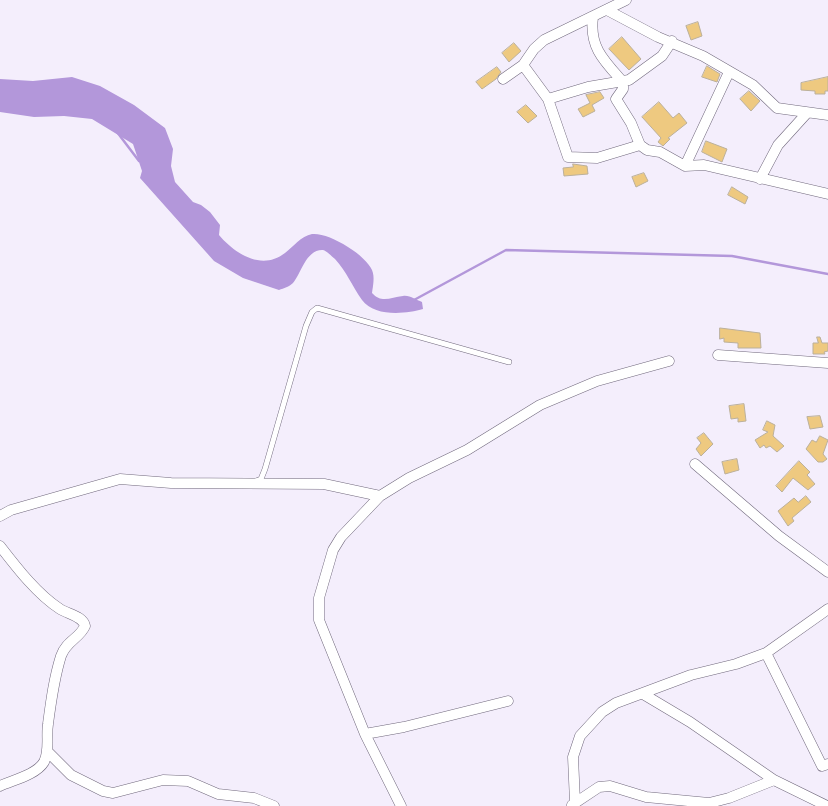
<!DOCTYPE html>
<html>
<head>
<meta charset="utf-8">
<style>
  body { margin:0 }
  canvas { display:block; background:#f4eefc }
</style>
</head>
<body>
<canvas width="828" height="806"></canvas>
<script>
const context = document.querySelector('canvas').getContext('2d');
context.lineJoin = 'round';
function fill(path, color) { context.fillStyle = color; context.fill(path, 'evenodd'); }
function trace(path, color, width, dash) { context.strokeStyle = color; context.lineWidth = width; context.lineCap = dash ? 'butt' : 'round'; context.setLineDash(dash || []); context.stroke(path); }
const water = new Path2D(`
  M 72,77 L 100,86 L 134,105 L 165,128 L 173,149 L 171,166 L 175,182 L 193,202 L 201,205 L 210,212 L 220,225 L 219,235 C 235,254 262,271 285,253 C 293,247 301,236 312,234 C 329,232 366,255 372,270 C 375,277 373,286 372,293 C 382,304 391,297 403,296 C 410,295 416,300 422,302 L 423,309 C 406,314 374,317 362,300 C 352,286 347,272 335,259 C 331,256 327,251 323,250 C 306,249 301,274 293,283 C 289,287 284,288 279,290 L 243,278 L 214,261 L 140,178 L 142,171 L 133,144 L 92,119 L 64,116 L 34,117 L 0,112 L 0,79 L 33,81 Z`);
const stream = new Path2D(`
  M 117,132 L 139,161
  M 414,300 L 506,250 L 732,256 L 828,274`);
const building = new Path2D(`
  M 698,22 L 702,36 L 691,40 L 686,26 Z
  M 622,37 L 641,59 L 629,70 L 609,49 Z
  M 514,43 L 521,51 L 509,62 L 502,53 Z
  M 707,66 L 720,74 L 717,82 L 702,77 Z
  M 497,67 L 501,72 L 496,79 L 482,89 L 476,82 Z
  M 828,77 L 828,91 L 825,91 L 825,94 L 815,94 L 815,91 L 801,90 L 801,83 Z
  M 749,91 L 760,101 L 751,111 L 740,99 Z
  M 600,92 L 604,98 L 592,105 L 595,111 L 583,117 L 578,109 L 590,103 L 586,95 Z
  M 659,102 L 673,118 L 679,113 L 687,123 L 668,138 L 670,139 L 663,146 L 658,142 L 661,138 L 642,117 Z
  M 526,105 L 537,116 L 528,123 L 517,112 Z
  M 706,141 L 727,149 L 722,162 L 702,152 Z
  M 573,164 L 587,166 L 588,174 L 564,176 L 563,168 L 573,167 Z
  M 644,173 L 648,181 L 636,187 L 632,177 Z
  M 732,187 L 748,197 L 745,204 L 728,195 Z
  M 720,328 L 760,333 L 761,348 L 738,348 L 738,343 L 724,342 L 724,338 L 720,339 Z
  M 817,337 L 820,337 L 822,343 L 828,343 L 828,351 L 824,352 L 825,354 L 813,354 L 813,343 L 818,343 Z
  M 744,404 L 746,421 L 738,422 L 738,418 L 731,419 L 729,406 Z
  M 820,416 L 823,427 L 810,429 L 807,417 Z
  M 767,421 L 775,425 L 773,436 L 784,446 L 777,452 L 770,446 L 766,448 L 764,445 L 760,448 L 755,440 L 768,432 L 763,430 Z
  M 704,433 L 713,444 L 701,456 L 696,449 L 701,443 L 697,438 Z
  M 820,436 L 828,440 L 823,454 L 827,459 L 823,462 L 818,462 L 806,449 L 812,440 L 816,442 Z
  M 737,459 L 739,470 L 725,474 L 722,462 Z
  M 799,461 L 810,472 L 807,475 L 815,484 L 808,490 L 793,478 L 782,492 L 776,486 Z
  M 806,496 L 811,502 L 792,518 L 794,521 L 788,526 L 778,511 L 794,498 L 798,502 Z`);
const service = new Path2D(`
  M 256,481 L 261,479 L 265,469 L 306,326 L 312,312 L 317,308 L 509,362`);
const minor = new Path2D(`
  M 607,10 L 658,37 L 703,56 L 753,85 L 777,108 L 828,115
  M 593,17 C 589,47 604,61 623,82 L 623,89 L 616,99 L 631,123 L 640,145 L 647,150 L 660,152 L 685,166 L 704,165 L 828,194
  M 523,65 L 548,99 L 568,157 L 597,158 L 640,145
  M 503,79 L 523,65 L 534,49 L 544,40 L 626,0
  M 548,99 L 588,87 L 629,80 L 662,56 L 672,41
  M 685,166 L 729,72
  M 760,179 L 778,145 L 807,113
  M 718,355 L 828,363
  M 695,464 L 779,536 L 828,572
  M 0,516 L 11,510 L 120,479 L 171,483 L 324,484 L 380,496
  M 0,546 C 17,568 37,594 60,609 C 68,614 83,616 85,626 C 80,638 66,641 61,656 C 54,678 51,701 48,724 C 46,736 50,751 44,762 C 36,775 13,780 0,786
  M 766,653 L 822,766 L 828,764
  M 643,694 L 690,722 L 774,780 L 827,806
  M 365,734 L 404,727 L 508,701
  M 47,751 L 71,775 L 103,791 L 113,793 L 163,780 L 188,781 L 218,794 L 254,798 L 274,806
  M 575,802 L 573,757 L 580,736 L 602,712 L 616,703 L 691,675 L 736,664 L 766,653 L 828,609
  M 572,805 L 599,787 L 610,786 L 646,797 L 709,803 L 729,798 L 774,780
  M 401,806 L 365,734 L 319,620 L 319,598 L 333,550 L 341,537 L 380,496 L 409,478 L 467,450 L 540,405 L 597,381 L 669,361`);
fill(water, '#b397da');
trace(stream, '#b397da', 2.5);
fill(building, '#eec980');
trace(building, '#bbb09b', 1);
trace(service, '#71697d', 6);
trace(minor, '#71697d', 11);
trace(service, '#fff', 5);
trace(minor, '#fff', 10);
</script>
</body>
</html>
